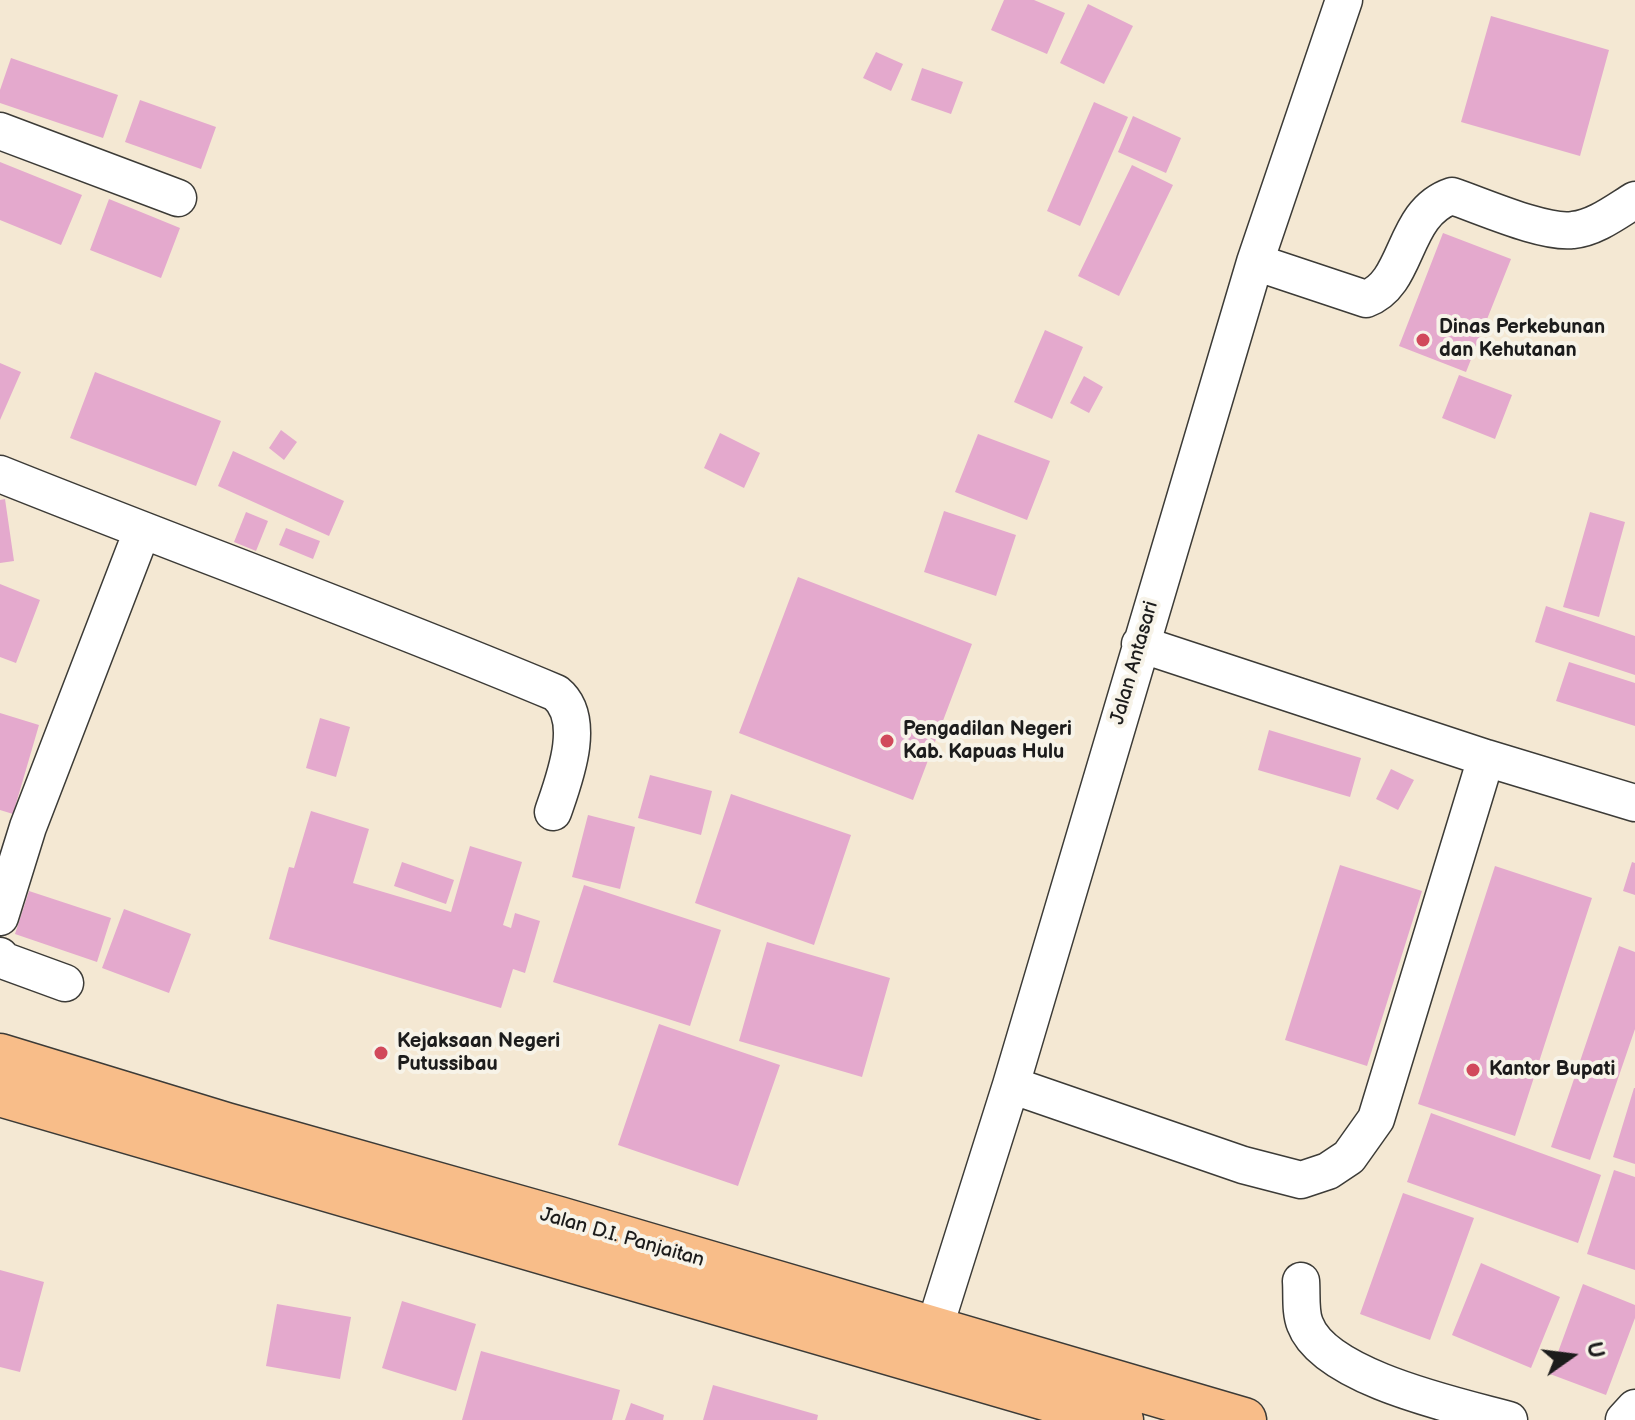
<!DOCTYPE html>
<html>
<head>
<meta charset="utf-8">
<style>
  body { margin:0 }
  #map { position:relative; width:1635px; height:1420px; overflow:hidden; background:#f4e8d3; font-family:"Balsamiq Sans",sans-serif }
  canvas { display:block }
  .north { position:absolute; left:1531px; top:1316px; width:80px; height:80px; -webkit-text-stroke:6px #f7f3e8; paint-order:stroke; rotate:76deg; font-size:22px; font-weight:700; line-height:32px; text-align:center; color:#1c1c1c }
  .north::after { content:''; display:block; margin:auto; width:28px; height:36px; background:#1c1c1c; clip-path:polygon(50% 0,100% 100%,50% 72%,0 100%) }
</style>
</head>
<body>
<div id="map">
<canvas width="1635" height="1420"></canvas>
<div class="north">U</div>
</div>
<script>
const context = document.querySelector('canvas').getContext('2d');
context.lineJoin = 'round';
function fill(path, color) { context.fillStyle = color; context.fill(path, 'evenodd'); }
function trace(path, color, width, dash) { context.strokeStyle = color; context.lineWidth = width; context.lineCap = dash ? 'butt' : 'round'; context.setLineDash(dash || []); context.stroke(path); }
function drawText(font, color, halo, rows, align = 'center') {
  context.font = font + ' "Balsamiq Sans",sans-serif'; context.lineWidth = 8; context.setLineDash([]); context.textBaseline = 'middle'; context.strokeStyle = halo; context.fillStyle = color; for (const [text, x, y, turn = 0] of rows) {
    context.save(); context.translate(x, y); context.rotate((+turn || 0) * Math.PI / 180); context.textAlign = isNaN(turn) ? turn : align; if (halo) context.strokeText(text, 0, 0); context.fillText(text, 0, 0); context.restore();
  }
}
const building = new Path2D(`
  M 1004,0 L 1034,0 L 1065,13 L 1047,54 L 991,30 Z
  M 1088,4 L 1133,26 L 1104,84 L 1060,63 Z
  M 1491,16 L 1609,50 L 1580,156 L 1461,122 Z
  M 876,52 L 903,64 L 891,91 L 863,78 Z
  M 11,58 L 118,95 L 103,138 L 0,103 L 0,90 Z
  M 922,68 L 963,82 L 951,114 L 911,100 Z
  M 140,100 L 216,127 L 201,169 L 125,142 Z
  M 1094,102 L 1128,117 L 1080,226 L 1047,211 Z
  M 1133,116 L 1181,138 L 1166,173 L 1118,152 Z
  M 0,162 L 82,195 L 61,245 L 0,220 Z
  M 1132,165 L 1173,185 L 1119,296 L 1078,276 Z
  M 109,199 L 180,228 L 161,278 L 90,250 Z
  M 1443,233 L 1511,259 L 1466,372 L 1399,346 Z
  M 1045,330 L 1083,347 L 1052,419 L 1014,402 Z
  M 0,363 L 21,372 L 0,420 Z
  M 95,372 L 221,421 L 196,486 L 70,438 Z
  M 1459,375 L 1512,395 L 1495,439 L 1442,418 Z
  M 1084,376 L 1103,387 L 1089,413 L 1070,403 Z
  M 281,430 L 297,442 L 284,460 L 269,448 Z
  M 720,433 L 760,453 L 744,488 L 704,468 Z
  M 978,434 L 1050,461 L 1027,520 L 955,492 Z
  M 233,451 L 344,501 L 329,536 L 218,486 Z
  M 5,499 L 14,561 L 0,563 L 0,500 Z
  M 944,511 L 1016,535 L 996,596 L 924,572 Z
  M 246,512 L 268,521 L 256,551 L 234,542 Z
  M 1590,512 L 1625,522 L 1599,617 L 1563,607 Z
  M 286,528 L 320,541 L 313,559 L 279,545 Z
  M 798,577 L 972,644 L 913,800 L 739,733 Z
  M 0,584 L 40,600 L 16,663 L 0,657 Z
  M 1546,606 L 1635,636 L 1635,675 L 1535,642 Z
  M 1569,662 L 1635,683 L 1635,726 L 1556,701 Z
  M 0,713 L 39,725 L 13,814 L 0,810 Z
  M 320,718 L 350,727 L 336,777 L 306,768 Z
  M 1269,730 L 1361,758 L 1350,797 L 1258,770 Z
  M 1391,769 L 1414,780 L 1398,810 L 1376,799 Z
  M 650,775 L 712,791 L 701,835 L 638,818 Z
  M 731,794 L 851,835 L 814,945 L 695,903 Z
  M 311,811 L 369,829 L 353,883 L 451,912 L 470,846 L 522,862 L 503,925 L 511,928 L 515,913 L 540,921 L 525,973 L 513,969 L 501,1008 L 269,939 L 289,867 L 294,868 Z
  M 588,815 L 635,827 L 620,889 L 572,877 Z
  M 402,862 L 454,880 L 446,904 L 394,886 Z
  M 1632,862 L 1635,863 L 1635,895 L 1623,891 Z
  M 1340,865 L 1422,891 L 1367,1066 L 1285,1040 Z
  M 1495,866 L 1592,898 L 1515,1136 L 1418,1104 Z
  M 584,885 L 721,930 L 690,1026 L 553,982 Z
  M 29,891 L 111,918 L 97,962 L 15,934 Z
  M 124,909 L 191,934 L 169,993 L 102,968 Z
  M 767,942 L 890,978 L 862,1077 L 739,1041 Z
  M 1619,946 L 1635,952 L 1635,1029 L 1590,1160 L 1551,1147 Z
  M 659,1024 L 780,1065 L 738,1186 L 618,1145 Z
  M 1634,1088 L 1635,1088 L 1635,1164 L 1613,1157 Z
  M 1431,1113 L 1601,1175 L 1578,1243 L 1407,1182 Z
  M 1614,1170 L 1635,1177 L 1635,1270 L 1587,1254 Z
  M 1403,1193 L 1474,1218 L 1430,1340 L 1360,1314 Z
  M 1481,1263 L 1560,1297 L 1531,1368 L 1452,1335 Z
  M 0,1270 L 44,1282 L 20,1372 L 0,1367 Z
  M 1583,1284 L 1635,1305 L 1635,1318 L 1606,1395 L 1550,1374 Z
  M 402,1301 L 476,1324 L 456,1391 L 382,1368 Z
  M 277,1304 L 351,1317 L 340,1379 L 266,1366 Z
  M 481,1351 L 620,1390 L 612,1420 L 462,1420 Z
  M 713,1385 L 818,1415 L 817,1420 L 703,1420 Z
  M 631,1403 L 664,1415 L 663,1420 L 625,1420 Z`);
const minor = new Path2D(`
  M 0,131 L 178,198
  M 1255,262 L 1366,299 C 1410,283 1401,213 1452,196 C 1482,206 1544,234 1573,230 C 1595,228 1617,211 1635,200
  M 0,474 C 185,548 372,616 556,693 C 588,719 564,780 553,812
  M 1140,644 L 1486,758 L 1635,803
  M 0,917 L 28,827 L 142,531
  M 0,956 L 2,960 L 65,983
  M 1011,1085 L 1243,1165 L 1301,1180 L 1328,1171 L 1349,1157 L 1376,1119 L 1486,758
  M 1301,1281 C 1302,1294 1300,1312 1305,1324 C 1325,1378 1458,1406 1509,1420
  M 934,1329 L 1011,1085 L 1255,262 L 1344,0
  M 1624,1420 L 1635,1408`);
const highway = new Path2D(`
  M 0,1056 L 226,1125 L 559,1219 L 1244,1420
  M 0,1094 L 1121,1420`);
const markers = [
  [1423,340,8,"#d1495b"],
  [887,741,8,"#d1495b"],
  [381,1053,8,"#d1495b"],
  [1473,1070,8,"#d1495b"]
];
const poiNames = [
  ["Dinas Perkebunan",1439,328],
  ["dan Kehutanan",1439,351],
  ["Pengadilan Negeri",903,730],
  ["Kab. Kapuas Hulu",903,753],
  ["Kejaksaan Negeri",397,1042],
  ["Putussibau",397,1065],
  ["Kantor Bupati",1489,1070]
];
const streetNames = [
  ["Jalan Antasari",1135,663,-74],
  ["Jalan D.I. Panjaitan",622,1238,16]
];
fill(building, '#e4a9cd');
trace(minor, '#3c3b37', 39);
trace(highway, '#3c3b37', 47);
trace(minor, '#fff', 36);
trace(highway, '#f8bd89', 44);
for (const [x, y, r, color] of markers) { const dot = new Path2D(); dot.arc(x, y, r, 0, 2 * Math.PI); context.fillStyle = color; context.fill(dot); trace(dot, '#f7f3e8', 3); }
drawText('bold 20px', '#1c1c1c', '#f7f3e8', poiNames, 'left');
drawText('20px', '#1c1c1c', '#f7f3e8', streetNames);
</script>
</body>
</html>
